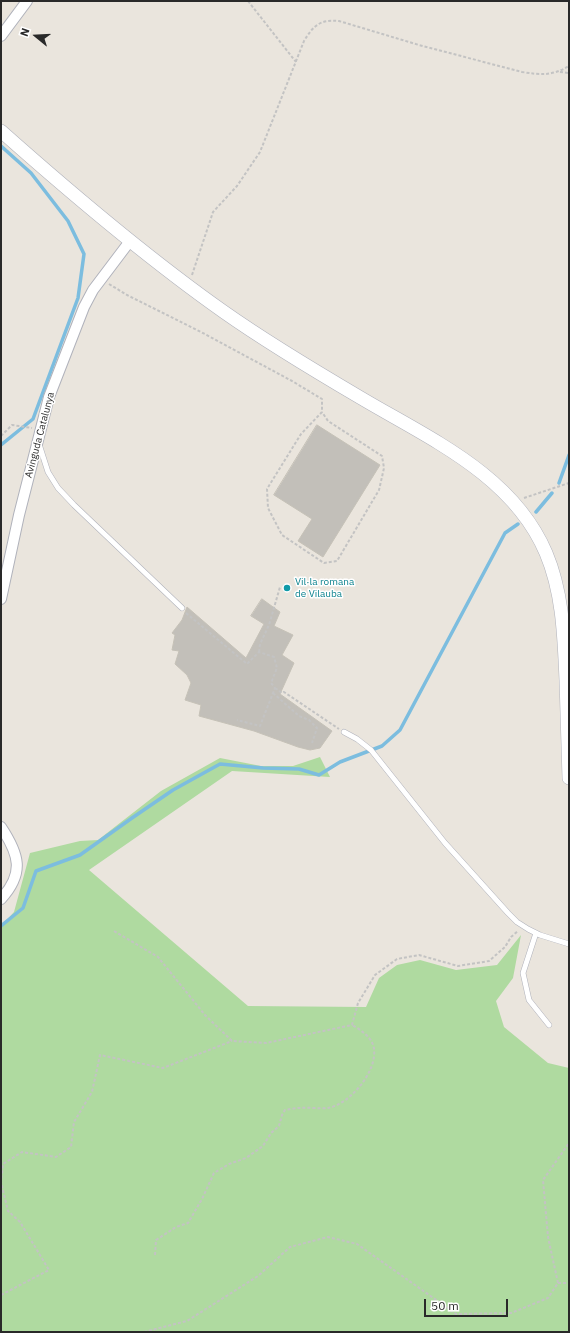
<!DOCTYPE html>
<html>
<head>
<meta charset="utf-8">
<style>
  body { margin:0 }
  #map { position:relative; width:570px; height:1333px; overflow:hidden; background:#eae5dd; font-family:"IBM Plex Sans",sans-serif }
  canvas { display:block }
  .frame { position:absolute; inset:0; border:2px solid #292929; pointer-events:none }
  .north { position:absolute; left:16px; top:16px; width:40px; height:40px; -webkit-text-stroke:3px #fff; paint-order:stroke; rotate:288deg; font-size:11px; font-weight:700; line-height:16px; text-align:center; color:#292929 }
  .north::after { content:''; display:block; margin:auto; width:14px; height:18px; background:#292929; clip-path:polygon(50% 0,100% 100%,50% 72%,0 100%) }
  .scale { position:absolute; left:424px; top:1299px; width:84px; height:18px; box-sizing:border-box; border:2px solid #292929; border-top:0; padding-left:5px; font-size:12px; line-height:14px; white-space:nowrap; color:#292929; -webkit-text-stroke:3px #fff; paint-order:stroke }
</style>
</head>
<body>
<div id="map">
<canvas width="570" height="1333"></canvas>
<div class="frame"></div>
<div class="north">N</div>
<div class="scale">50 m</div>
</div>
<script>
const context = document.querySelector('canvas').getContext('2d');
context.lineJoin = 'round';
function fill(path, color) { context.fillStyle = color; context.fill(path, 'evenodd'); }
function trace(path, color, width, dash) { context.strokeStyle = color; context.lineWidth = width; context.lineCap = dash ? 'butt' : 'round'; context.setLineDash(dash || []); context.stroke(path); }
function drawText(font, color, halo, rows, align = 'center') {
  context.font = font + ' "IBM Plex Sans",sans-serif'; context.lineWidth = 3; context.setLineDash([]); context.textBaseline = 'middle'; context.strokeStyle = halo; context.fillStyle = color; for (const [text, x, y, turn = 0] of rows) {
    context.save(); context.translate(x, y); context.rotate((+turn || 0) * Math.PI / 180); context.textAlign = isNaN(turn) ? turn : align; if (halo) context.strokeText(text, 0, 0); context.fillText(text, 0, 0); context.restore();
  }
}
const green = new Path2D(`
  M 320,757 L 330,777 L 232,771 L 89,870 L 248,1006 L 366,1007 L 379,978 L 397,965 L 420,960 L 456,970 L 497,965 L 521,935 L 513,978 L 496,1001 L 504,1027 L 548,1063 L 569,1068 L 569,1332 L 1,1332 L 1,926 L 14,912 L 30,853 L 80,841 L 98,840 L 161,791 L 220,758 L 261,766 L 293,766 Z`);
const stream = new Path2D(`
  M 1,146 L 31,173 L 68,221 L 84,254 L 78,298 L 33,419 L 1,445
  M 559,483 L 569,455
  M 536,512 L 552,493
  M 1,926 L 23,908 L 36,871 L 80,855 L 132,818 L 173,790 L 220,764 L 263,768 L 299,769 L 319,775 L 340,762 L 382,746 L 400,730 L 505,533 L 518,524`);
const building = new Path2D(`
  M 317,425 L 380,465 L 323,557 L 298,541 L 312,519 L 274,495 Z
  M 262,599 L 280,612 L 274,626 L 293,635 L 282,655 L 294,663 L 280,694 L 332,731 L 320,748 L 310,750 L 298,747 L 254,731 L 199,716 L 201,705 L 185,700 L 191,683 L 187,675 L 175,664 L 179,651 L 172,650 L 175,635 L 172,633 L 182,620 L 187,607 L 246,658 L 264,624 L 251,616 Z`);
const path = new Path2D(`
  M 248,1 L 296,62
  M 560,72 L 569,73
  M 192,275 L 213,212 L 237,186 L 260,152 L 304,41 C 313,26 320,19 339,21 L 419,45 L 522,72 C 541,75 552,76 569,66
  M 109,284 L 127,295 L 201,332 L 292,381 L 322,399 L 322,412 L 301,434 L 267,489 L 268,508 L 282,535 L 324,563 L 337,561 L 379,490 L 384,468 L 382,456 L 328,421 L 322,412
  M 1,436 L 12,425 L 32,428
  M 524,498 L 569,483
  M 186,613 L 247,664 L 259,652 L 274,657 L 277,668 L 271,683 L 275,688 L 260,726 L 237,720
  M 259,652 L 260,644 L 269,625 L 280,587
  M 275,688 L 282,693 L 284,692 L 339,729
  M 273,693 L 299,716 L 309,720 L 317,728 L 312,743
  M 114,931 L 158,957 L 205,1015 L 232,1041 L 266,1043 L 352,1025 L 358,1003 L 375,975 L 397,959 L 419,955 L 458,966 L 489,961 L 505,947 L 511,937 L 518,931
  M 155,1255 L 156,1240 L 176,1227 L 188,1223 L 202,1199 L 214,1173 L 229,1164 L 246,1158 L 263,1146 L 271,1133 L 279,1126 L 282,1115 L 285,1110 C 290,1109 295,1108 300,1108 C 309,1107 319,1109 328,1108 C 350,1104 377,1072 374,1049 C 373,1038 361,1030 352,1025
  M 558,1283 L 569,1283
  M 1,1295 L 49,1270 L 20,1222 L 8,1211 L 1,1182 L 3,1164 L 22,1152 L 56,1157 L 71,1147 L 74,1122 L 92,1092 L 100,1055 L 163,1068 L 232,1041
  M 144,1332 L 187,1321 L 258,1276 L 290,1247 L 328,1237 L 357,1244 L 456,1314 L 511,1313 L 548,1298 L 558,1283 L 548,1237 L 543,1180 L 569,1143`);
const service = new Path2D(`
  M 39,444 L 48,472 L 58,488 L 74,505 L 182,608
  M 344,732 L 357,739 L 371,750 L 445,843 L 508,913 L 517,922 L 528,929 L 540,935 L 569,944
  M 536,933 L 523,973 L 529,1000 L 549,1025`);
const minor = new Path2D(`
  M 1,36 L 27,1
  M 1,599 L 19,515 L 49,397 L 84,307 L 93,290 L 130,241
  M 1,827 C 19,854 25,873 1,899`);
const tertiary = new Path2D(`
  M 1,131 C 73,195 146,257 224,312 C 268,343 315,371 361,398 C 430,439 513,475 546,553 C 563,593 564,637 566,680 C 567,713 568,745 569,778`);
const markers = [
  [287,588,4,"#0f9aa8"]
];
const streetNames = [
  ["Avinguda Catalunya",40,435,-75]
];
const cultureNames = [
  ["Vil·la romana",295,582],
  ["de Vilauba",295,594]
];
fill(green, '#afdaa0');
trace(stream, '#7cbddf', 3.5);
fill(building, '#c2bfb9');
trace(building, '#c5c1b7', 1);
trace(service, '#b0b2bb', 6);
trace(minor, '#b0b2bb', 12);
trace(tertiary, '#b0b2bb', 14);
trace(path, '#c3c3c3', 2, [3, 2]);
trace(service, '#fff', 5);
trace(minor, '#fff', 10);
trace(tertiary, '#fff', 13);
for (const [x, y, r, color] of markers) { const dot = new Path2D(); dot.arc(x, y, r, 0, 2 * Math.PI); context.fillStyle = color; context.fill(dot); trace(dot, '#fff', 1.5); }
drawText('10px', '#292929', '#fff', streetNames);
drawText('10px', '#0d838f', '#fff', cultureNames, 'left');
</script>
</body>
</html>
